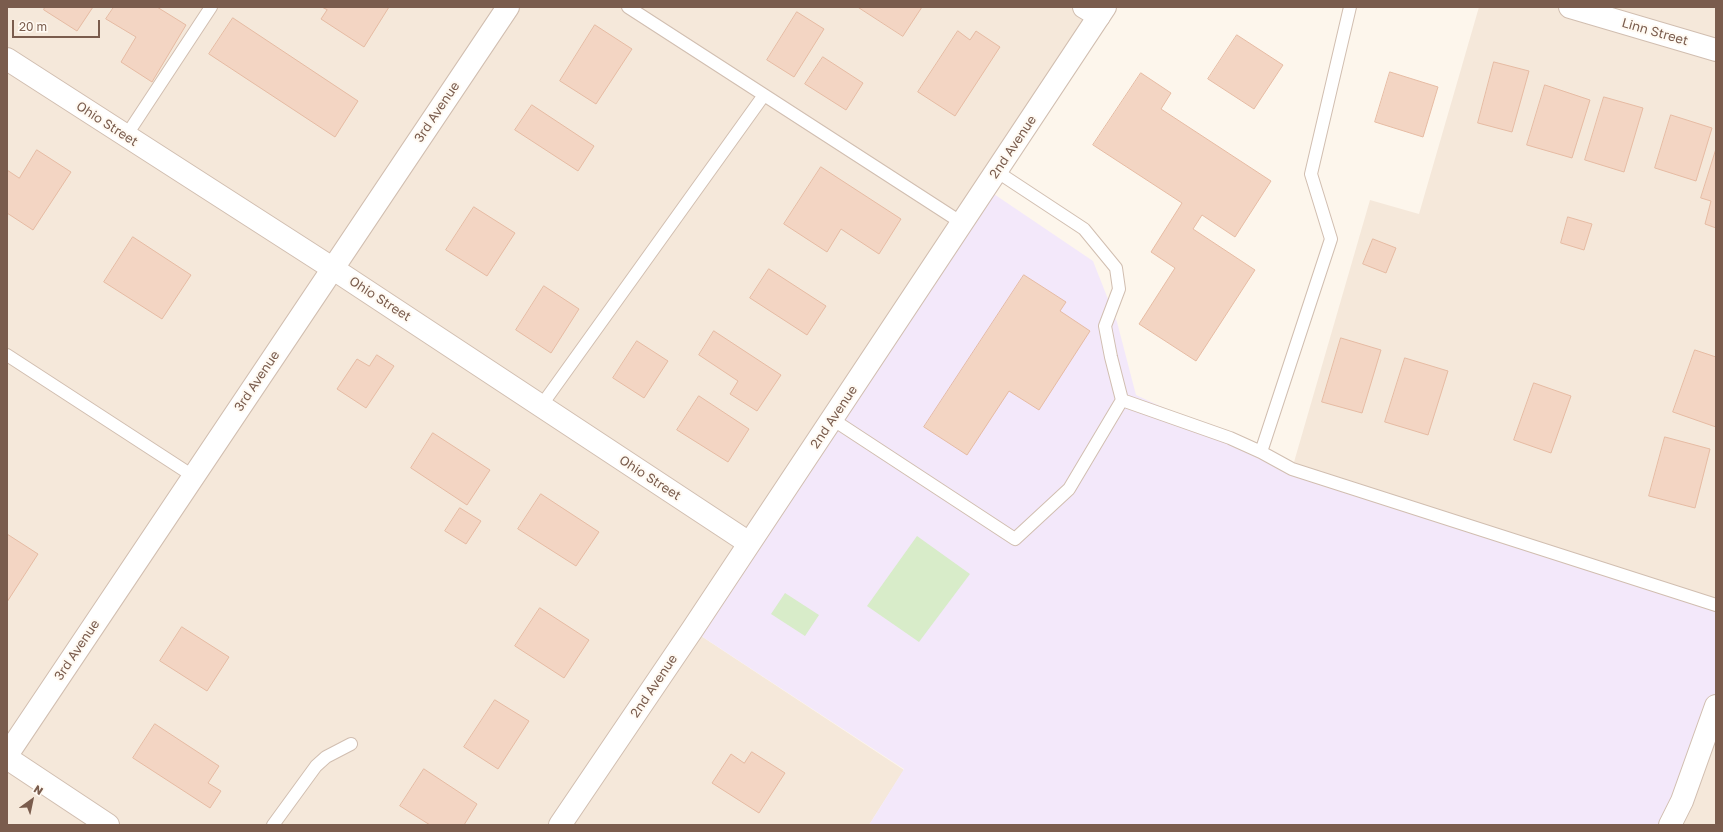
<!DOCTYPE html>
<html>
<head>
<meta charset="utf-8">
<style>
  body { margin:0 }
  #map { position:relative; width:1723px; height:832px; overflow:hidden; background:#fdf6ec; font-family:"Golos Text",sans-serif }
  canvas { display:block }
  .frame { position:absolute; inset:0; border:8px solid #7a5c4d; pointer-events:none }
  .north { position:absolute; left:12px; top:780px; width:40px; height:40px; -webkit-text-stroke:3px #fffaf3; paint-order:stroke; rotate:33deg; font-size:11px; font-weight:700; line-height:16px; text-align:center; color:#7a5c4d }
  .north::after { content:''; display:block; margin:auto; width:14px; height:18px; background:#7a5c4d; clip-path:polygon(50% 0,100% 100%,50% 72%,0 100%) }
  .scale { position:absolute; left:12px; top:20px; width:88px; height:18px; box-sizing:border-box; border:2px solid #7a5c4d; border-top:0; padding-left:5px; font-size:12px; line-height:14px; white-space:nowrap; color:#7a5c4d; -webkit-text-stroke:3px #fffaf3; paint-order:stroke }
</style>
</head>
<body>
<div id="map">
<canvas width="1723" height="832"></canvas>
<div class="frame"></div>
<div class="north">N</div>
<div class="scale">20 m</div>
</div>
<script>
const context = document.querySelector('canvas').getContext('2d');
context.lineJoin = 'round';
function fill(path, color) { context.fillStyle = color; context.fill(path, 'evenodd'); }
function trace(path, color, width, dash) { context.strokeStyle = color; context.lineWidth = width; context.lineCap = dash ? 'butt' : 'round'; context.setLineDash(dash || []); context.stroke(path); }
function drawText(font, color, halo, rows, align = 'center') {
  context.font = font + ' "Golos Text",sans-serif'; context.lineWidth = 4; context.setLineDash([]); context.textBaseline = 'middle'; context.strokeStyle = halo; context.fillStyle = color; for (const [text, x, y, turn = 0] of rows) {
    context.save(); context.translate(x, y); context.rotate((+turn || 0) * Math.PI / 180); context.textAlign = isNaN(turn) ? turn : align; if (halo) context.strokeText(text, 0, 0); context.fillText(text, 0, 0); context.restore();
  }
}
const residential = new Path2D(`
  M 7,7 L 1105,7 L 692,630 L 904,770 L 869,825 L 7,825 Z
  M 1479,7 L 1716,7 L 1716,605 L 1292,469 L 1370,200 L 1419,214 Z
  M 1716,706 L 1716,825 L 1670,825 Z`);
const education = new Path2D(`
  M 985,188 L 1093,261 L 1117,322 L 1136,395 L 1230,438 L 1292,469 L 1716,605 L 1716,706 L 1670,825 L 869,825 L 904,769 L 692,630 Z`);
const green = new Path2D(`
  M 917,536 L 970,574 L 919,642 L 867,606 Z
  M 785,593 L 819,615 L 805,636 L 771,614 Z`);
const building = new Path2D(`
  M 45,7 L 93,7 L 77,31 L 44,10 Z
  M 114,7 L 157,7 L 186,25 L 152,82 L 121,62 L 136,37 L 106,19 Z
  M 322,7 L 389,7 L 364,47 L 321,19 L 327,10 Z
  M 858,7 L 922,7 L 903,36 Z
  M 797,12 L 824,29 L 794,77 L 767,60 Z
  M 233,18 L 358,101 L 335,137 L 209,54 Z
  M 595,25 L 632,49 L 596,104 L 560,81 Z
  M 958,31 L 970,40 L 976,31 L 1000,47 L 955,116 L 918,92 Z
  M 1237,35 L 1283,65 L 1254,109 L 1208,79 Z
  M 823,57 L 863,83 L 846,110 L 805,84 Z
  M 1494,62 L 1529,71 L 1512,132 L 1478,123 Z
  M 1390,72 L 1438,87 L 1423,137 L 1375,122 Z
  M 1141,73 L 1171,93 L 1161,109 L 1271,181 L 1235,237 L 1202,215 L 1193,229 L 1255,270 L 1196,361 L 1139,324 L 1175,268 L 1151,252 L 1182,203 L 1093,145 Z
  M 1545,85 L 1590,100 L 1572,158 L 1527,145 Z
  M 1604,97 L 1643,108 L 1624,172 L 1585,160 Z
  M 532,105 L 594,146 L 578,171 L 515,130 Z
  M 1671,115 L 1712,128 L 1696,181 L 1655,168 Z
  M 1716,149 L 1716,228 L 1705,224 L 1711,201 L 1701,198 Z
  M 37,150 L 71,172 L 33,230 L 7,213 L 7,170 L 19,178 Z
  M 821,167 L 901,219 L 879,254 L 841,229 L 827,252 L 784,224 Z
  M 474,207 L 515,233 L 487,276 L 446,250 Z
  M 1568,217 L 1592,224 L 1584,250 L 1561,243 Z
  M 133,237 L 191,275 L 162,319 L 104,282 Z
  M 1373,239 L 1396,248 L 1386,273 L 1363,264 Z
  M 769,269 L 826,306 L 807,335 L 750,298 Z
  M 1024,275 L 1066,302 L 1060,311 L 1090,331 L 1039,410 L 1009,391 L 967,455 L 924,427 Z
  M 544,286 L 579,309 L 551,353 L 516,330 Z
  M 714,331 L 781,375 L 757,411 L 730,394 L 738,381 L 699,355 Z
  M 1341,338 L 1381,350 L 1362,413 L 1322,402 Z
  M 637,341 L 668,361 L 644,398 L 613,378 Z
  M 1695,350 L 1716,357 L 1716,427 L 1673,412 Z
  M 377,355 L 394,366 L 366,408 L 337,389 L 357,359 L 369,366 Z
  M 1405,358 L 1448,371 L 1428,435 L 1385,422 Z
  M 1534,383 L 1571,396 L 1551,453 L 1514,440 Z
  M 699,396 L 749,429 L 728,462 L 677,430 Z
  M 433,433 L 490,470 L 467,505 L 411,468 Z
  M 1665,437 L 1710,449 L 1695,508 L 1649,496 Z
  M 541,494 L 599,532 L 576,566 L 518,529 Z
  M 460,508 L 481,521 L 466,544 L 445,531 Z
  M 7,534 L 38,554 L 7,602 Z
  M 540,608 L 589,640 L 564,678 L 515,646 Z
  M 182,627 L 229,657 L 207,691 L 160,661 Z
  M 495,700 L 529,721 L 498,769 L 464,747 Z
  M 155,724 L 219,766 L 208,783 L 221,791 L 210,808 L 133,758 Z
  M 752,752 L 785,773 L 759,813 L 712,783 L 731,754 L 744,763 Z
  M 424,769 L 477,804 L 464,825 L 430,825 L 400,806 Z`);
const service = new Path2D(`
  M 628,7 L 962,223
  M 126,136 L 211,7
  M 7,355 L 193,476
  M 1122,400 L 1230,438 L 1261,452 L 1292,469 L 1716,605
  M 541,406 L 764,95
  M 832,419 L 1015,539 L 1069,489 L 1122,400 L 1111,357 L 1105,326 L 1119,289 L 1116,268 L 1084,229 L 996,171
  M 1261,452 L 1331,239 L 1311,174 L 1350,7
  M 273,825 L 316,766 L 326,757 L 351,744`);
const minor = new Path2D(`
  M 1084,7 L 1099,16
  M 1570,7 L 1716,50
  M 7,755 L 508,7
  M 7,758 L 108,825
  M 1670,825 L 1682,801 L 1716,706`);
const tertiary = new Path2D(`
  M 7,59 L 332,268 L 749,543
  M 560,825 L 692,630 L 1105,7`);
const streetNames = [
  ["Linn Street",1655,32,16],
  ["3rd Avenue",437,112,-56],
  ["Ohio Street",107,124,33],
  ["2nd Avenue",1013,147,-56],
  ["Ohio Street",380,299,33],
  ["3rd Avenue",257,381,-56],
  ["2nd Avenue",834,417,-56],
  ["Ohio Street",650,478,33],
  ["3rd Avenue",77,650,-56],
  ["2nd Avenue",654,686,-56]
];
fill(residential, '#f5e8da');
fill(education, '#f3e8fa');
fill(green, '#d8ecc9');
fill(building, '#f3d5c3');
trace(building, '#e6bba3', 1);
trace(service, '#d1beb0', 14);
trace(minor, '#d1beb0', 24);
trace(tertiary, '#d1beb0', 24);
trace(service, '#fff', 12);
trace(minor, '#fff', 22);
trace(tertiary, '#fff', 22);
drawText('13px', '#7a5c4d', '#fffaf3', streetNames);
</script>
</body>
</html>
